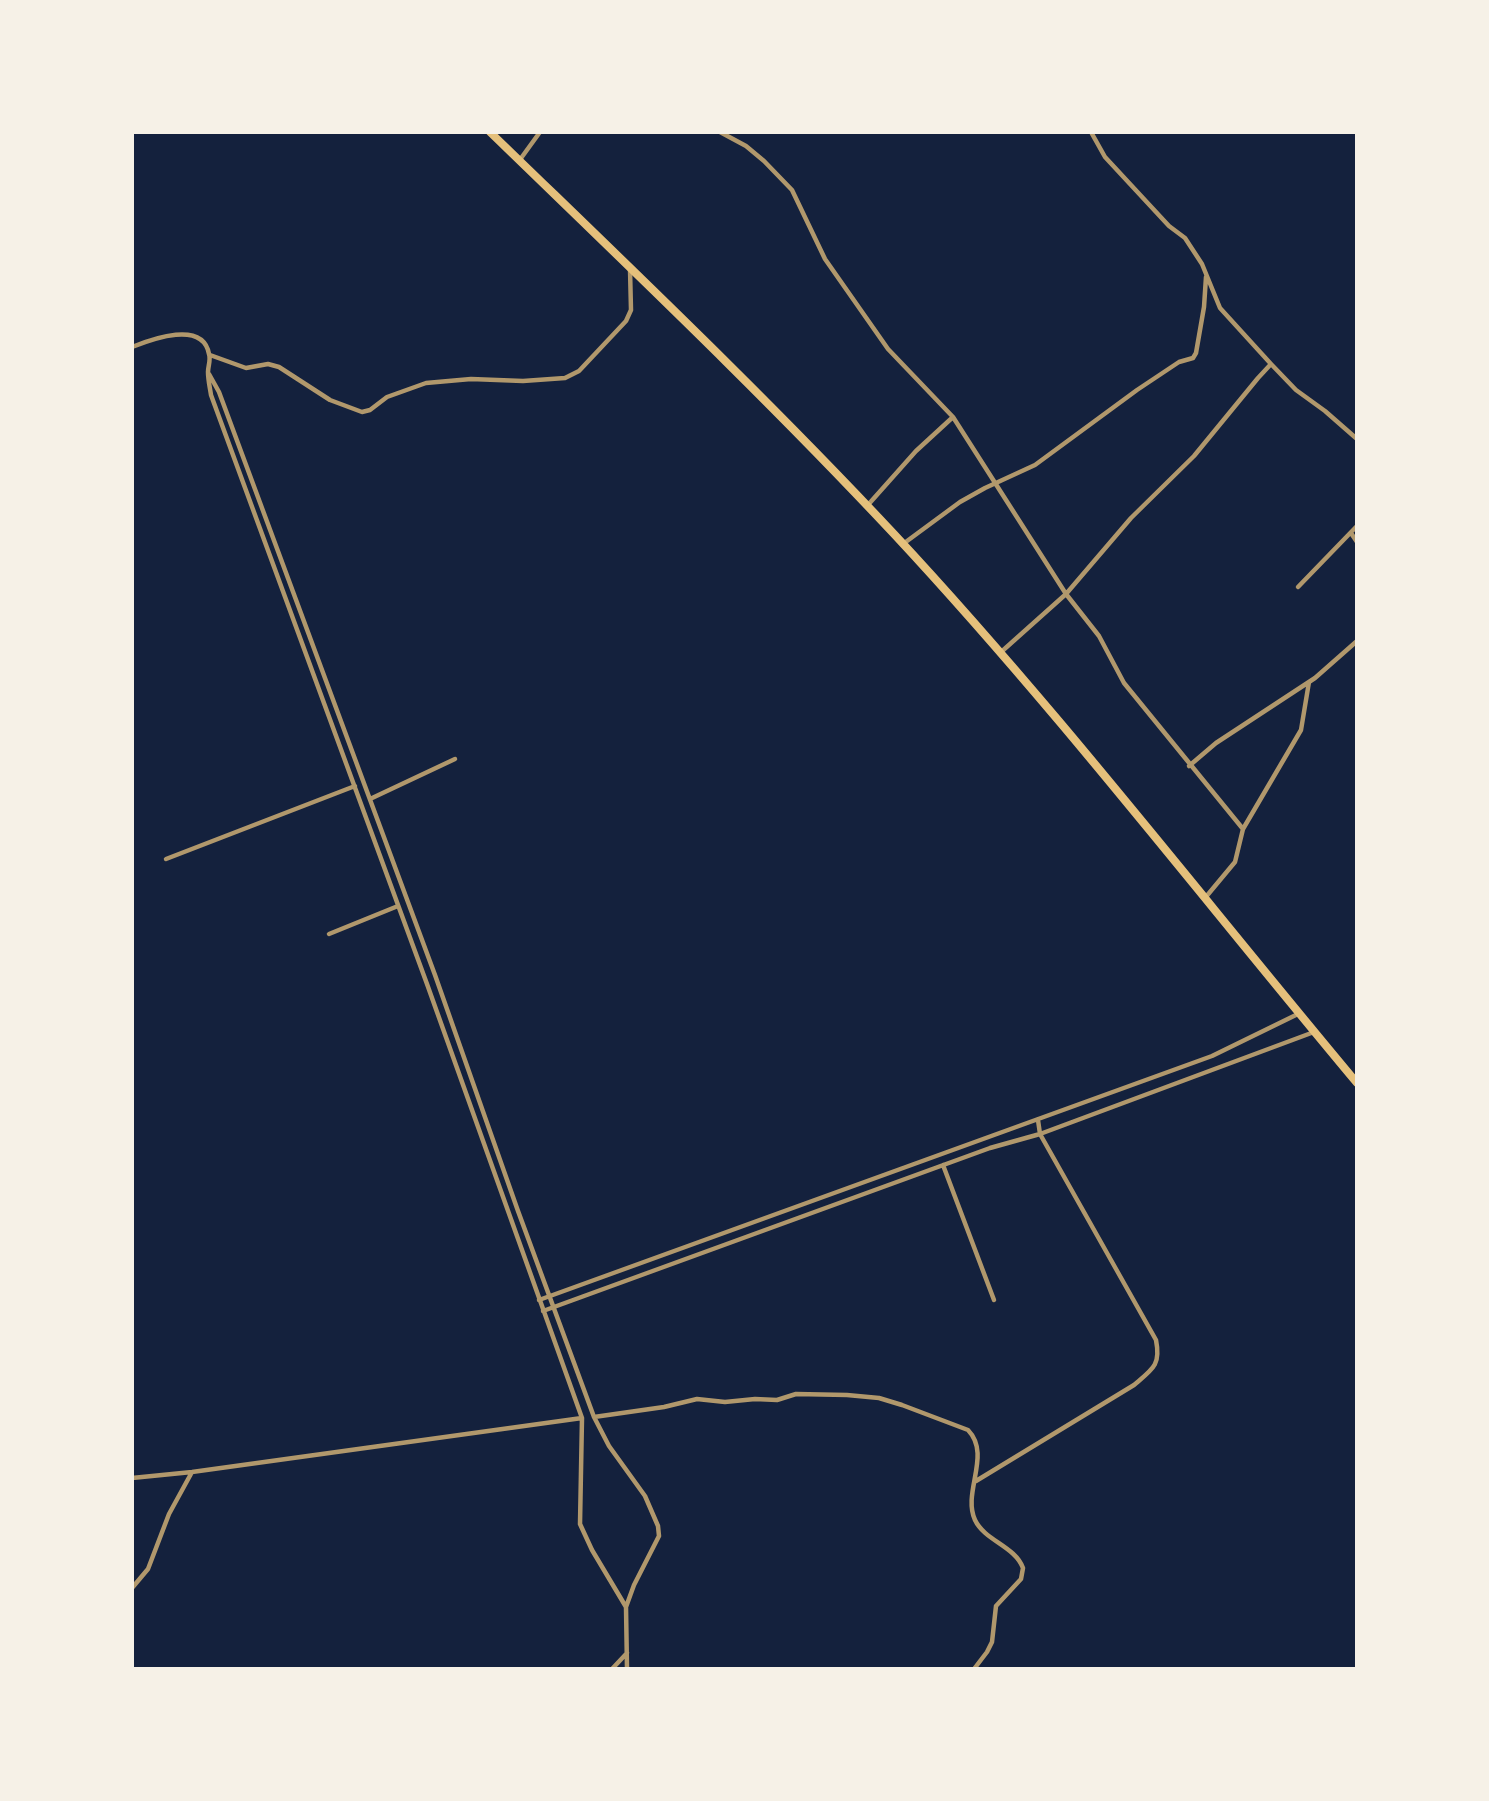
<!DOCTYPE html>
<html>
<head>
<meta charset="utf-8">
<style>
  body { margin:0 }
  #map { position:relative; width:1489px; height:1801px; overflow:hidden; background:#14213d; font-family:"Alegreya Sans",sans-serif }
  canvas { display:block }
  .frame { position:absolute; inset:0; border:134px solid #f6f1e7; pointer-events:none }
</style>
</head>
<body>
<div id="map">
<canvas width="1489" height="1801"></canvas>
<div class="frame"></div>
</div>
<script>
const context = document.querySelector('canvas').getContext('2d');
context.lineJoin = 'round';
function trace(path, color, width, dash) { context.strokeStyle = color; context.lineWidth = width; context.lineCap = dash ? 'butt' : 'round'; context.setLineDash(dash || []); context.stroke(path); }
const minor = new Path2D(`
  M 720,132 L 746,146 L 764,161 L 792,190 L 825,259 L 888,349 L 953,417 L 1066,594 L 1099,636 L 1124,683 L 1243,829 L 1235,862 L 1205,898
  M 519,161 L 540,132
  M 132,347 C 152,339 203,320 209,354 C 211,360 208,366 208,372 C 208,380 210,388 211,395 L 427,984 L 582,1418 L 580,1524 L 592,1550 L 626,1607
  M 210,355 L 246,368 L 268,364 L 279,367 L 330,400 L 362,412 L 370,410 L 387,397 L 426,383 L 471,379 L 523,381 L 565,378 L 579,371 L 626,321 L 631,310 L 630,269
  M 1271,364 L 1296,390 L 1325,411 L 1357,439
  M 209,374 L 219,392 L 435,975 L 518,1211 L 594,1417 L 609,1446 L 645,1496 L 658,1526 L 659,1536 L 634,1585 L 626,1607 L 627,1669
  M 867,506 L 916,451 L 953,417
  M 1351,533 L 1357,542
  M 903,544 L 960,502 L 985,488 L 1035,465 L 1137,390 L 1179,362 L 1193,358 L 1196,353 L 1204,307 L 1206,277
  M 1298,587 L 1357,526
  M 1000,653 L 1066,594 L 1131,518 L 1194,456 L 1258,378 L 1271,364 L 1220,308 L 1202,264 L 1185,238 L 1169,226 L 1105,157 L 1091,132
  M 1189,766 L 1216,743 L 1315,678 L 1357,641
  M 370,799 L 455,759
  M 1243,829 L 1301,730 L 1309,682
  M 166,859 L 355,786
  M 329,934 L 398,906
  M 943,1165 L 994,1300
  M 539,1300 L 1212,1056 L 1300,1013
  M 543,1311 L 990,1148 L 1040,1134 L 1314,1032
  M 594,1417 L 664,1407 L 697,1399 L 725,1402 L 755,1399 L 777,1400 L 796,1394 L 847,1395 L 879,1398 L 902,1405 L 968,1430 C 992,1455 962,1492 975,1520 C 985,1541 1015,1546 1023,1568 L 1021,1579 L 996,1606 L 992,1642 L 987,1652 L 974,1669
  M 132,1478 L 192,1472 L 582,1418
  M 976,1481 L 1134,1385 C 1153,1369 1161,1365 1156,1340 L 1040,1134 L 1038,1120
  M 132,1588 L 148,1569 L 169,1514 L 192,1472
  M 612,1669 L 627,1653`);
const primary = new Path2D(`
  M 490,132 C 626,264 764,395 894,534 C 1057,709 1203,899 1357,1083`);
trace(minor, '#b1986c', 4.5);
trace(primary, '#e5c07b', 8);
</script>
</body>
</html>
